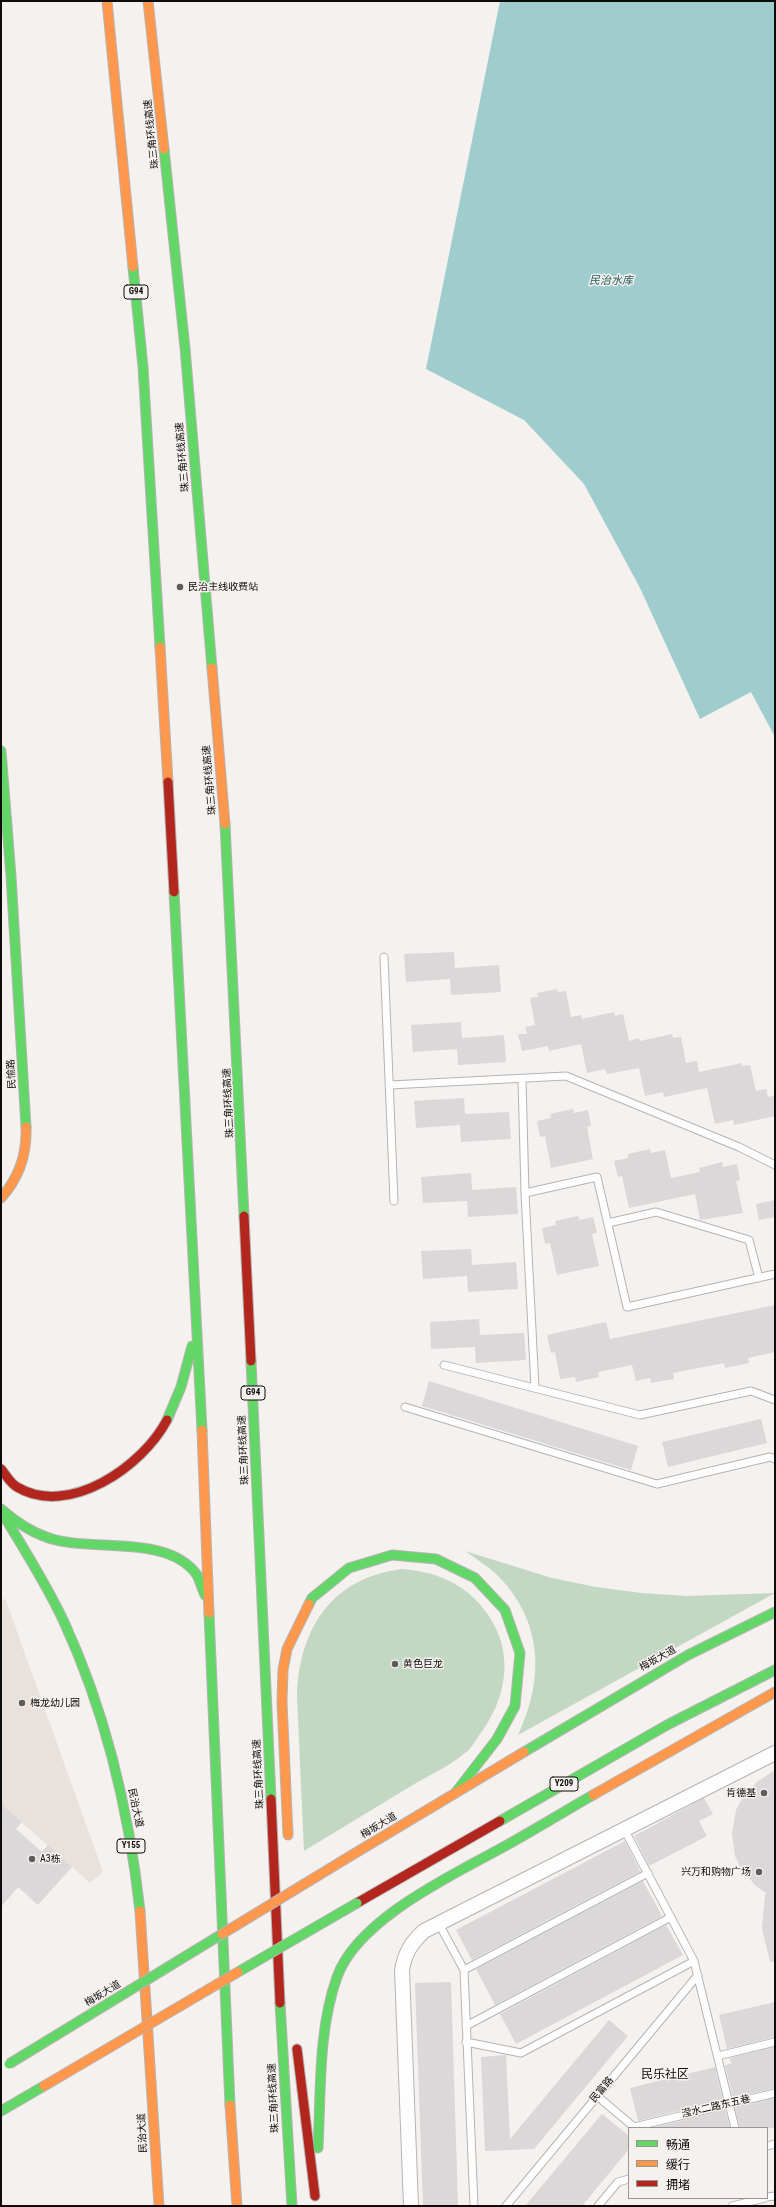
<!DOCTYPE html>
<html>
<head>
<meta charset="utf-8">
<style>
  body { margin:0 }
  #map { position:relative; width:776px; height:2207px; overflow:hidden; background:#f4f1ef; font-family:"Roboto Condensed","Noto Sans SC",sans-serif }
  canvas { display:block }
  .frame { position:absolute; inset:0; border:2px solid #0d0c0b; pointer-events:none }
  .legend { position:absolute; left:628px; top:2127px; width:140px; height:72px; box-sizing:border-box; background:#f5f1ee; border:1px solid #989593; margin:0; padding:5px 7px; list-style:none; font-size:12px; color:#0d0c0b }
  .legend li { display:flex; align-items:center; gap:8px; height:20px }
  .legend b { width:20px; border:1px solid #989593 }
</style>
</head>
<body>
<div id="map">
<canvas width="776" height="2207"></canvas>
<div class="frame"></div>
<ul class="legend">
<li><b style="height:5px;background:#63d668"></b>畅通</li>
<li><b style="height:5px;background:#ff974d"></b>缓行</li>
<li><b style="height:5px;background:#b3261e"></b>拥堵</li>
</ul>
</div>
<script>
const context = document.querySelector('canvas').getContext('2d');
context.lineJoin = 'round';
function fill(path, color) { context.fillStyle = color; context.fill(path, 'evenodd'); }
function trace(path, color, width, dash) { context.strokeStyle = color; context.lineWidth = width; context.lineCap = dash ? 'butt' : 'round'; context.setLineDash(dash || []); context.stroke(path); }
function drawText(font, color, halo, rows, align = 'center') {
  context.font = font + ' "Roboto Condensed","Noto Sans SC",sans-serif'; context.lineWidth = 3; context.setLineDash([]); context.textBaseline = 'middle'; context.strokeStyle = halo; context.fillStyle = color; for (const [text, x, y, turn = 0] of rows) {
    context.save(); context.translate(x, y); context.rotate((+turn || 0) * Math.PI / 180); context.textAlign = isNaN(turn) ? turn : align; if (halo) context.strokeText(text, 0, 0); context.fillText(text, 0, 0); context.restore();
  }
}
const built = new Path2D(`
  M 5,1598 L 103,1872 L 90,1883 L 1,1804 L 1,1603 Z`);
const forest = new Path2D(`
  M 465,1551 L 552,1578 L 596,1587 L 641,1593 L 687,1596 L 775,1593 L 518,1735 C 545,1678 543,1619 495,1573 C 486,1565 475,1558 465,1551 Z
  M 402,1569 C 441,1572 472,1587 492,1621 C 514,1658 505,1701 480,1734 C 476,1740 471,1749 465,1753 C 451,1765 432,1774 416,1783 C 379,1806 341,1828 304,1851 L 297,1697 C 299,1629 331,1578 402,1569 Z`);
const water = new Path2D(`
  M 500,1 L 775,1 L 775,737 L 751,692 L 700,719 L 640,588 L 584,484 L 524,420 L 426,369 Z`);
const building = new Path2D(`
  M 454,952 L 455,968 L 499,965 L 501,992 L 451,995 L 450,979 L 406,982 L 404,954 Z
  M 557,989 L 558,992 L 566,991 L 571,1017 L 581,1015 L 582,1019 L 614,1012 L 615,1016 L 623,1014 L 629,1041 L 639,1038 L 640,1041 L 672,1034 L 673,1038 L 681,1037 L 686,1063 L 697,1061 L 699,1072 L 742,1063 L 742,1066 L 750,1065 L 756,1091 L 766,1089 L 768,1097 L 775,1095 L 775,1116 L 734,1125 L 733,1120 L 715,1124 L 707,1088 L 664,1097 L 663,1092 L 645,1096 L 639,1068 L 607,1074 L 605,1069 L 587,1073 L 581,1044 L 549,1051 L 548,1046 L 522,1051 L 518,1034 L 527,1034 L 525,1027 L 535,1025 L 530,998 L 538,997 L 537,993 Z
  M 461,1022 L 462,1038 L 504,1035 L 506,1062 L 458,1065 L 457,1049 L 413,1052 L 411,1025 Z
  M 464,1098 L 465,1114 L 509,1112 L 511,1139 L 461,1142 L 460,1125 L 416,1128 L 414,1101 Z
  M 573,1109 L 574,1113 L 588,1110 L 591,1126 L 587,1127 L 593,1159 L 551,1168 L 545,1136 L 540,1137 L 537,1121 L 551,1118 L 550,1114 Z
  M 650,1149 L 651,1153 L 665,1150 L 671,1178 L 700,1172 L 699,1168 L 722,1162 L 723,1167 L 737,1164 L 740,1180 L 736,1181 L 743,1213 L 700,1220 L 695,1194 L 629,1208 L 622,1176 L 618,1177 L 614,1161 L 628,1158 L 628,1154 Z
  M 471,1173 L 472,1190 L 516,1187 L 518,1214 L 468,1217 L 467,1201 L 423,1203 L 421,1177 Z
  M 775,1200 L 775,1217 L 759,1220 L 756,1204 Z
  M 578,1216 L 579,1220 L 593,1217 L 597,1233 L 592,1234 L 599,1266 L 557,1275 L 550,1243 L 545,1244 L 542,1228 L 556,1225 L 555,1221 Z
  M 471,1249 L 472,1265 L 516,1262 L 518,1289 L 468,1292 L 467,1276 L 423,1279 L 421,1251 Z
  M 775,1305 L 775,1352 L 748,1358 L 749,1363 L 725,1368 L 724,1363 L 673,1373 L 674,1379 L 651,1383 L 650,1378 L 636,1381 L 632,1365 L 598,1372 L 599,1377 L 576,1382 L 575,1377 L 560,1379 L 555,1352 L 551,1353 L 547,1335 L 606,1322 L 610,1339 Z
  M 479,1319 L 480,1335 L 524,1333 L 526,1360 L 476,1363 L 475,1347 L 431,1349 L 430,1322 Z
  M 429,1381 L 638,1446 L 631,1470 L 422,1406 Z
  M 761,1419 L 767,1443 L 668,1467 L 662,1442 Z
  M 775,1770 L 775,1961 L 770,1962 L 762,1929 L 765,1894 L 767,1894 L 755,1885 L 740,1867 L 735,1856 L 732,1833 L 736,1810 L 742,1799 L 757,1782 Z
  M 704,1798 L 713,1814 L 699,1821 L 707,1836 L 649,1866 L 634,1836 Z
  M 1,1804 L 22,1822 L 16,1829 L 42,1852 L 48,1845 L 72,1867 L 38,1905 L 18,1887 L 1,1907 Z
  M 625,1841 L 640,1871 L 639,1872 L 472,1960 L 456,1930 Z
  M 643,1881 L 662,1916 L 495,2005 L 476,1969 Z
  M 666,1925 L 683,1955 L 516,2044 L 500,2014 Z
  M 451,1982 L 458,2206 L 423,2206 L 415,1983 Z
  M 775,2002 L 775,2037 L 727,2049 L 719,2015 Z
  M 609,2020 L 628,2036 L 534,2149 L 485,2151 L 481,2057 L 506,2055 L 510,2139 Z
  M 775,2047 L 775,2088 L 733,2098 L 725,2065 L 731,2064 L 730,2058 Z
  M 715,2067 L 723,2100 L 638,2121 L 630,2088 Z
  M 775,2098 L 775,2128 L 740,2128 L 735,2108 Z
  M 725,2110 L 730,2128 L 651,2128 Z
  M 602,2114 L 629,2136 L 629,2149 L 582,2206 L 525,2206 Z`);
const lane = new Path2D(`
  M 384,957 L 394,1201
  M 522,1079 L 525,1193 L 535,1388
  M 390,1085 L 566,1076 L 739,1147 L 775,1165
  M 525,1193 L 597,1177 L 627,1307 L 775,1274
  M 608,1223 L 656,1212 L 749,1240 L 759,1278
  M 444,1365 L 640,1415 L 751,1391 L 775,1400
  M 405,1407 L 657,1484 L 770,1457 L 775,1459
  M 624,1829 L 694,1961 L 735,2128
  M 439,1924 L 464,1970 L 474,2206
  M 464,1970 L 648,1873
  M 466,2026 L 671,1917
  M 466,2042 L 521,2053 L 694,1961
  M 718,2056 L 775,2042
  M 597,2096 L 634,2127 L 775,2093
  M 767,2146 L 775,2144
  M 767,2197 L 775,2196
  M 506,2206 L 698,1975
  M 598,2206 L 618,2182 L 629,2179
  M 732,2206 L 765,2198`);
const street = new Path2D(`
  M 411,2206 L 402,1970 C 405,1953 411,1943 424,1931 L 775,1753`);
const fast = new Path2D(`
  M 164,149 L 185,348 L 212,668
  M 133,267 L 143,367 L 160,647
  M 1,751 L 11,876 L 26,1127
  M 225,824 L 244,1216
  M 174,892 L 202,1430
  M 251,1361 L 271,1799
  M 167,1420 L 181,1387 L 192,1346
  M 1,1509 C 17,1523 35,1535 56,1540 C 97,1551 169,1535 197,1575 C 200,1581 202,1589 205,1595
  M 1,1511 C 23,1548 46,1583 64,1622 C 106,1713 129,1811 140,1911
  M 309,1604 L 312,1598 L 349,1568 L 392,1555 L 436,1559 L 475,1578 L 505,1610 L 520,1653 L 515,1706 L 497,1739 L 456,1792
  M 209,1613 L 230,2105
  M 524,1752 L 688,1655 L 775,1612
  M 500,1821 L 667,1725 L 775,1670
  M 280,2003 L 292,2206
  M 1,2111 L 44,2086
  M 318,2148 C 321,2092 318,2030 337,1977 C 358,1918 455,1874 507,1845 C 536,1829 565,1811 593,1795`);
const slow = new Path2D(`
  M 107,1 L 133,267
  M 148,1 L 164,149
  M 160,647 L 168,782
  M 212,668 L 225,824
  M 1,1198 C 19,1178 27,1153 26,1127
  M 202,1430 L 209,1613
  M 593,1795 L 775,1692
  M 288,1835 L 282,1702 L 283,1670 L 287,1649 L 309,1604
  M 352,1855 L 524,1752
  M 140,1911 L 159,2206
  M 230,2105 L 237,2206`);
const jam = new Path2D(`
  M 168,782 L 174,892
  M 244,1216 L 251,1361
  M 1,1469 C 6,1475 10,1483 17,1487 C 69,1518 143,1466 167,1420
  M 271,1799 L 280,2003
  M 357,1903 L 500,1821
  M 297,2049 L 315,2196`);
const fastBridge = new Path2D(`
  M 238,1972 L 357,1903
  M 9,2064 L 222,1934`);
const slowBridge = new Path2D(`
  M 222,1934 L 352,1855
  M 44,2086 L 238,1972`);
const markers = [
  [180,587,4,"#5e5c5b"],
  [395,1664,4,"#5e5c5b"],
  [22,1703,4,"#5e5c5b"],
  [764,1793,4,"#5e5c5b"],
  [32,1859,4,"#5e5c5b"],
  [759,1872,4,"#5e5c5b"]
];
const shields = [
  [136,292,24],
  [253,1393,24],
  [564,1784,28],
  [131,1846,28]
];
const shieldNames = [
  ["G94",136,292],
  ["G94",253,1393],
  ["Y209",564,1784],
  ["Y155",131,1846]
];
const streetNames = [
  ["珠三角环线高速",152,134,-96],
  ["珠三角环线高速",183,457,-95],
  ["珠三角环线高速",210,780,-95],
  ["民愉路",12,1074,-93],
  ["珠三角环线高速",229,1103,-93],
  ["珠三角环线高速",244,1450,-93],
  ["梅坂大道",658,1659,-29],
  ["珠三角环线高速",259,1774,-93],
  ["民治大道",135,1808,78],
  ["梅坂大道",379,1826,-31],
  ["梅坂大道",103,1994,-31],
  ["民富路",602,2090,-50],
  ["珠三角环线高速",274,2098,-93],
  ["滢水二路东五巷",716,2107,-13],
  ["民治大道",143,2133,-93]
];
const poiNames = [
  ["民治主线收费站",188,587],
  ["黄色巨龙",403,1664],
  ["梅龙幼儿园",30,1703],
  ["肯德基",756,1793,"right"],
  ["A3栋",40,1859],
  ["兴万和购物广场",751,1872,"right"]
];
const waterNames = [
  ["民治水库",611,281]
];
const quarterNames = [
  ["民乐社区",665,2075]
];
fill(built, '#e9e1dc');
fill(forest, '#c3d8c2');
fill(water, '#9fcdcd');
fill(building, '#dad8d8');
trace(lane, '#b6b4b2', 9);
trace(street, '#b6b4b2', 16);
trace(fast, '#b6b4b2', 11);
trace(slow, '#b6b4b2', 11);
trace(jam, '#b6b4b2', 11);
trace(lane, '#fdfdfd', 7);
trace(street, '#fdfdfd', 14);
trace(fast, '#63d668', 9);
trace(slow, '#ff974d', 9);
trace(jam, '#b3261e', 9);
trace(fastBridge, '#b6b4b2', 11, []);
trace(slowBridge, '#b6b4b2', 11, []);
trace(fastBridge, '#63d668', 9);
trace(slowBridge, '#ff974d', 9);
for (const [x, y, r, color] of markers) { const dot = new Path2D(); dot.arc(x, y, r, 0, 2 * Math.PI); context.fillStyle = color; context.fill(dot); trace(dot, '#f5f1ee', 1.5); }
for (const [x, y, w] of shields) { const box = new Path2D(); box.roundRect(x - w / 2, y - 7, w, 14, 3); context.fillStyle = '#f5f1ee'; context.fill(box); trace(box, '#0d0c0b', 1); }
drawText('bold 9px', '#0d0c0b', null, shieldNames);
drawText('10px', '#0d0c0b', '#f5f1ee', streetNames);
drawText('10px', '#0d0c0b', '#f5f1ee', poiNames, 'left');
drawText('italic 11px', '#215a5a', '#f5f1ee', waterNames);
drawText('12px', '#0d0c0b', '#f5f1ee', quarterNames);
</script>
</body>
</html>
